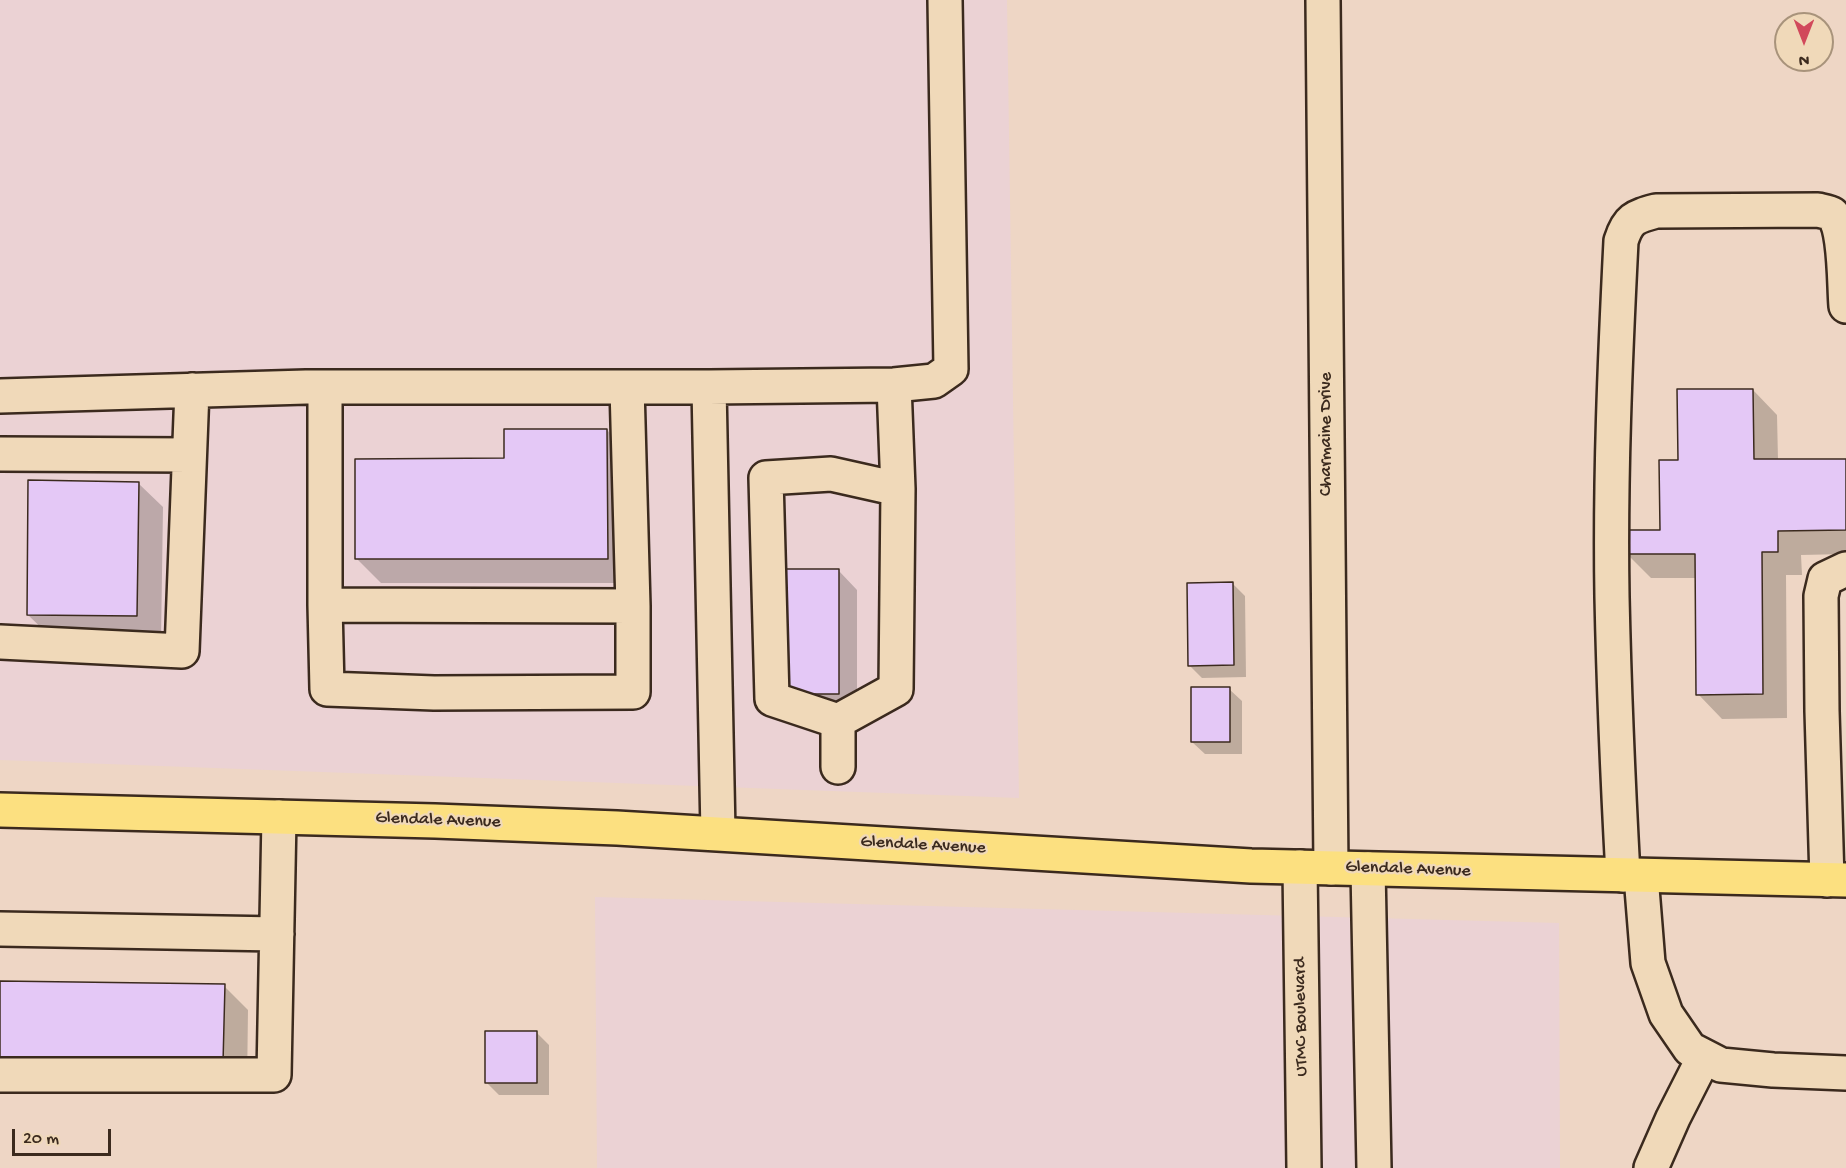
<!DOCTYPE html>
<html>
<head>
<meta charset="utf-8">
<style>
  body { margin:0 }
  #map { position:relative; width:1846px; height:1168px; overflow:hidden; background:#eed6c5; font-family:"Gochi Hand",sans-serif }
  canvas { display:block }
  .north { position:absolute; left:1774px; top:12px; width:60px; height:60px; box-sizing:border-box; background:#f0d9b9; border:2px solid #a8937b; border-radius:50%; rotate:180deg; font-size:16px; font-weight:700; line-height:24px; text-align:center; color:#3b2a1e }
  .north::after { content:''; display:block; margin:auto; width:21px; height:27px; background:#d1495b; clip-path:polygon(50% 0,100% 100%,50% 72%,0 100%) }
  .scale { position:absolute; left:12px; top:1129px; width:99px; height:27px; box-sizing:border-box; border:3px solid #3b2a1e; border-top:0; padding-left:8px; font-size:18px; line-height:21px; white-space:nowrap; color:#3b2a1e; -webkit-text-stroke:4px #f0d9b9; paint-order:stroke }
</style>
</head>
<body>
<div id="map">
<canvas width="1846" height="1168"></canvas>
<div class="north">N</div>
<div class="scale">20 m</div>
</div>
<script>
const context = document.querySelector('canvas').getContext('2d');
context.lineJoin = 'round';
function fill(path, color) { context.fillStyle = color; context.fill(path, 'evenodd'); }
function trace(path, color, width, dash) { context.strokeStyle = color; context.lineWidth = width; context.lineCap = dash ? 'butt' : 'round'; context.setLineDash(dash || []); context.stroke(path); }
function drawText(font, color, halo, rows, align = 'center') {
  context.font = font + ' "Gochi Hand",sans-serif'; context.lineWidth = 4.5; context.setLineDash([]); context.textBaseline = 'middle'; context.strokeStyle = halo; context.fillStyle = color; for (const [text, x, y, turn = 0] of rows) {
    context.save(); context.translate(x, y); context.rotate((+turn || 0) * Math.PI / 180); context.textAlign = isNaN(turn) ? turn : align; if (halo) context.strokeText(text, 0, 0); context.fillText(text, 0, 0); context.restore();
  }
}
const built = new Path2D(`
  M 0,0 L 1007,0 L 1019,798 L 0,760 Z
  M 595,897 L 1559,923 L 1560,1168 L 597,1168 Z`);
const shadow = new Path2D(`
  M 1753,390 L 1777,415 L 1778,460 L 1846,460 L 1846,554 L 1801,555 L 1802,575 L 1786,575 L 1787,718 L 1722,719 L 1698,694 L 1697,578 L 1651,578 L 1627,554 L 1661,532 L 1680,462 Z
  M 607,430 L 631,455 L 631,583 L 381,583 L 357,559 L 505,459 Z
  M 138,483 L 163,507 L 161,640 L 53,639 L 28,615 Z
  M 839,571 L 857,590 L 857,712 L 785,694 Z
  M 1232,583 L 1245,596 L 1246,677 L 1202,678 L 1190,666 Z
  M 1229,689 L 1242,701 L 1242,754 L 1205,754 L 1192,742 Z
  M 0,983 L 224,986 L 248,1010 L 247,1087 Z
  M 536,1032 L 549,1045 L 549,1095 L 499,1095 L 487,1083 Z`);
const building = new Path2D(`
  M 1677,389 L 1753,389 L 1754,459 L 1846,459 L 1846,530 L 1778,531 L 1778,552 L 1762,552 L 1763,694 L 1696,695 L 1695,554 L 1625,554 L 1625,530 L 1660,530 L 1659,460 L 1678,460 Z
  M 504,429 L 607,429 L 608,559 L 355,559 L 355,459 L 504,458 Z
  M 28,480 L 139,482 L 137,616 L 27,615 Z
  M 783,569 L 839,569 L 839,694 L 783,694 Z
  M 1233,582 L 1234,665 L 1188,666 L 1187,583 Z
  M 1191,687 L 1230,687 L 1230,742 L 1191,742 Z
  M 0,981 L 225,984 L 223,1063 L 0,1060 Z
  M 485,1031 L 537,1031 L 537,1083 L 485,1083 Z`);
const minor = new Path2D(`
  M 1323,0 L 1331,868
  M 894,385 L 898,489
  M 627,387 L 633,606
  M 709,387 L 718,833
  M 0,396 L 306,387 L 709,387 L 894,385 L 934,381 L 951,369 L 945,0
  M 0,454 L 189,455
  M 325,605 L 633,606 L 633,692 L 434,693 L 327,689 Z
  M 325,605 L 325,387
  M 0,642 L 182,651 L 192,390
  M 838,721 L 772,699 L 766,478 L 831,474 L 898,489 L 896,689 L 838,721 L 838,767
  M 1300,867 L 1304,1168
  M 1368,869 L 1374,1168
  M 1623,875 C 1618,783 1614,690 1612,597 C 1610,479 1615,360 1621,241 C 1628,219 1634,217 1656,211 L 1818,210 C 1822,211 1829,212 1832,214 C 1846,229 1844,284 1846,306
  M 1641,876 L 1648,963 L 1666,1014 L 1690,1049 L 1721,1065 L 1773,1070 L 1846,1073
  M 1827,880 L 1822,711 L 1821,596 L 1825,579 L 1846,569
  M 0,929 L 277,934
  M 0,1075 L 274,1075 L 279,817
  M 1651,1168 L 1673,1118 L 1704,1057`);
const major = new Path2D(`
  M 0,810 L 435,821 L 617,828 L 1251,866 L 1846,880`);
const streetNames = [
  ["Charmaine Drive",1327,434,-90],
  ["Glendale Avenue",438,821,2],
  ["Glendale Avenue",923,846,3],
  ["Glendale Avenue",1408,870,2],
  ["UTMC Boulevard",1302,1017,-91]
];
fill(built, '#ebd2d4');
fill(shadow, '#0003');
fill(building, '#e4c8f6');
trace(building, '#3b2a1e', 1.5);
trace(minor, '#3b2a1e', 38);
trace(major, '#3b2a1e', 38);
trace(minor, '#f0d9b9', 33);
trace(major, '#fce080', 33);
drawText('18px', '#3b2a1e', '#f0d9b9', streetNames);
</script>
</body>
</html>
